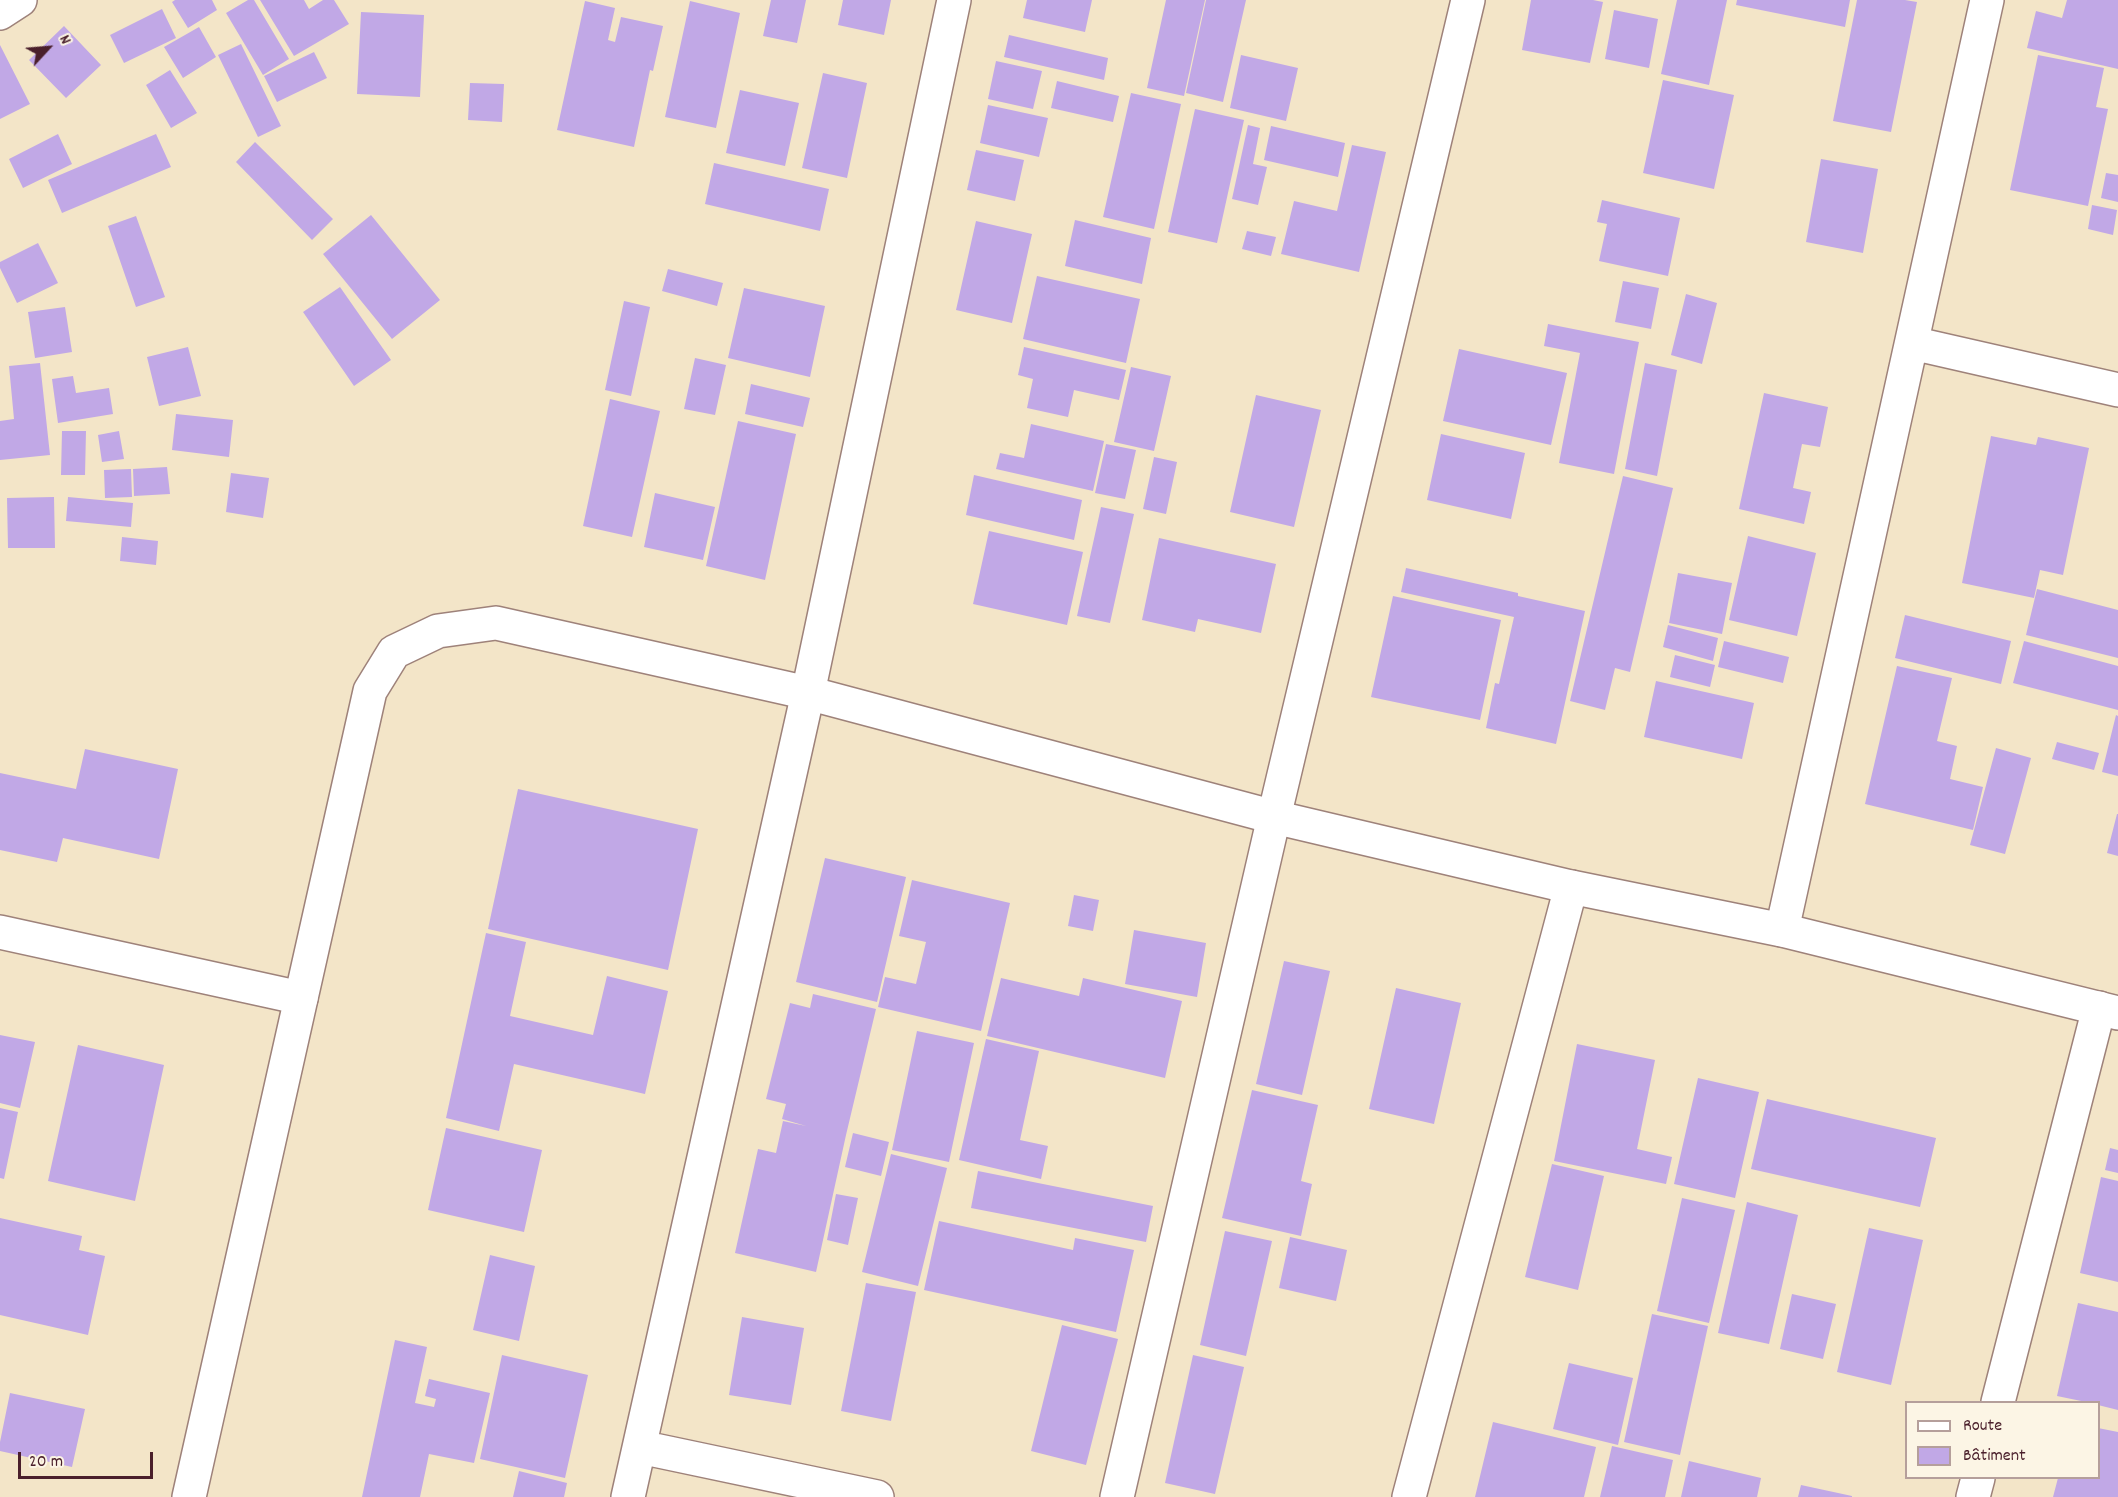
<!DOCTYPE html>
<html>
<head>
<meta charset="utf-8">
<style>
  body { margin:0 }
  #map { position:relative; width:2118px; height:1497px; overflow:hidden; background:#f3e5c8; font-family:Dekko,sans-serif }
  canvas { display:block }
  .legend { position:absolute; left:1905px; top:1401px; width:195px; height:78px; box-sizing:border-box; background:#fcf5e5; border:2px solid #b59f9b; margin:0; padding:8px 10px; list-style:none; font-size:18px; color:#4a1f2b }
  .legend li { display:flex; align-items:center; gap:12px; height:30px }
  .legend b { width:30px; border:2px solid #b59f9b }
  .north { position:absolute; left:18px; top:18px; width:60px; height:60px; -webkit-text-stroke:4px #fcf5e5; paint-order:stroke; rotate:64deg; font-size:16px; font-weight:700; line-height:24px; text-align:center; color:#4a1f2b }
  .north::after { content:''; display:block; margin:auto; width:21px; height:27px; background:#4a1f2b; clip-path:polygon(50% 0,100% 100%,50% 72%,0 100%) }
  .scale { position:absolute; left:18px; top:1452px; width:135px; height:27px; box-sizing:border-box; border:3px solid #4a1f2b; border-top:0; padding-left:8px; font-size:18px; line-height:21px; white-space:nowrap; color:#4a1f2b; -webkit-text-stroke:4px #fcf5e5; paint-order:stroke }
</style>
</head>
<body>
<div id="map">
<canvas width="2118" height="1497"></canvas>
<ul class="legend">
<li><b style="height:8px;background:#fff"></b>Route</li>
<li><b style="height:16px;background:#c1a8e6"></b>Bâtiment</li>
</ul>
<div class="north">N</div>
<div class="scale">20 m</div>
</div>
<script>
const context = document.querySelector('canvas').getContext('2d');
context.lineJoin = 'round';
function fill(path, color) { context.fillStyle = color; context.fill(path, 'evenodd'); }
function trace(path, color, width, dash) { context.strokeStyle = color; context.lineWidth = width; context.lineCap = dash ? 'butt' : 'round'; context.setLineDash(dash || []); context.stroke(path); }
const building = new Path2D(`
  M 175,0 L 212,0 L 217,10 L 188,28 L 172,2 Z
  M 248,0 L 254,0 L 289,59 L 263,75 L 226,13 Z
  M 260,0 L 304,0 L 309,9 L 323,0 L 334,0 L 349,24 L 294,56 Z
  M 771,0 L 806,0 L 797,43 L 763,36 Z
  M 843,0 L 891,0 L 884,35 L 838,25 Z
  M 1027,0 L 1092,0 L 1085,32 L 1023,18 Z
  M 1166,0 L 1205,0 L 1184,96 L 1147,88 Z
  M 1206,0 L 1246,0 L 1223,102 L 1186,93 Z
  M 1531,0 L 1593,0 L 1603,2 L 1590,63 L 1522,50 Z
  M 1677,0 L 1727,0 L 1709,85 L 1661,74 Z
  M 1737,0 L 1850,0 L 1845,27 L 1736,5 Z
  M 1857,0 L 1905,0 L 1917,2 L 1891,132 L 1833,121 Z
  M 2067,0 L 2118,0 L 2118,69 L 2027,48 L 2036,11 L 2062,18 Z
  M 585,1 L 615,8 L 608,40 L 615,42 L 621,17 L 663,26 L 653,71 L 650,70 L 634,147 L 557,130 Z
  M 690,1 L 740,13 L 716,128 L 665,117 Z
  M 162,9 L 176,38 L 124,63 L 110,35 Z
  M 1614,10 L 1658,19 L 1649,68 L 1605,59 Z
  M 361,12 L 424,15 L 420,97 L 357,94 Z
  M 64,26 L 101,65 L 66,98 L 29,60 Z
  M 199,27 L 216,57 L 183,78 L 164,47 Z
  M 1009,35 L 1108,58 L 1104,80 L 1004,57 Z
  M 241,44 L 281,126 L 258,137 L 218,55 Z
  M 0,45 L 30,104 L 0,119 Z
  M 314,52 L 327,78 L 277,102 L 264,76 Z
  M 1241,55 L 1298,68 L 1286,121 L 1230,108 Z
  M 2038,55 L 2104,68 L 2096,107 L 2108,109 L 2088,206 L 2010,190 Z
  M 996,61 L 1042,71 L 1033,109 L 988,99 Z
  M 170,70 L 197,113 L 171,128 L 146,85 Z
  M 823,73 L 867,83 L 847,178 L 802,168 Z
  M 1663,80 L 1734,95 L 1714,189 L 1643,173 Z
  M 1057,81 L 1119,96 L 1113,122 L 1051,108 Z
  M 470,83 L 504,84 L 502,122 L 468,120 Z
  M 740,90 L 799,103 L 785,166 L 726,153 Z
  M 1131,93 L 1181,104 L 1154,229 L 1103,217 Z
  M 988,105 L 1048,118 L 1039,157 L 980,143 Z
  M 1195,109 L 1244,120 L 1217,243 L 1168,232 Z
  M 1248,125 L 1260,128 L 1253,164 L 1267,167 L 1258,205 L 1232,199 Z
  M 1271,126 L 1345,143 L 1338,177 L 1264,160 Z
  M 58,134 L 72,164 L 23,188 L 9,159 Z
  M 156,134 L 171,167 L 62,213 L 48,180 Z
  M 255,142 L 333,219 L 312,240 L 236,162 Z
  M 1352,145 L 1386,152 L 1359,272 L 1281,254 L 1294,201 L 1337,211 Z
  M 976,150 L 1024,160 L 1015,201 L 967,190 Z
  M 1821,159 L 1878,169 L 1863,253 L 1806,242 Z
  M 714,163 L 829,189 L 820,231 L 705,204 Z
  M 2106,173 L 2118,175 L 2118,202 L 2101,198 Z
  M 1602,200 L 1680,218 L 1668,276 L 1599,261 L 1607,224 L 1597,222 Z
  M 2092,205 L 2117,210 L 2113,235 L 2088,229 Z
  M 371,215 L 440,300 L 392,339 L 323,254 Z
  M 136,216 L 165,297 L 136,307 L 108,226 Z
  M 1075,220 L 1151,238 L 1142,284 L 1065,266 Z
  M 976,221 L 1032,234 L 1012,323 L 956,310 Z
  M 1247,231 L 1276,237 L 1271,256 L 1242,249 Z
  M 38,243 L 58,283 L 17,303 L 0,268 L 0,262 Z
  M 668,269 L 723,283 L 717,306 L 662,291 Z
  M 1037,276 L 1140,299 L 1126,363 L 1023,339 Z
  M 1623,281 L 1659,288 L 1651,329 L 1615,322 Z
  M 340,287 L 391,360 L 354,386 L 303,312 Z
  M 744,288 L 825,306 L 810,377 L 728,358 Z
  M 1686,294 L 1717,303 L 1702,364 L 1671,355 Z
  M 624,301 L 650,307 L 631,396 L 605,390 Z
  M 65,307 L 72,352 L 35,358 L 28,312 Z
  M 1548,324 L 1639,342 L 1614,474 L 1559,463 L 1580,353 L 1544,346 Z
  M 188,347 L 201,396 L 159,406 L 147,357 Z
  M 1024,347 L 1126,370 L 1119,400 L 1074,390 L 1068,417 L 1027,408 L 1033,379 L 1018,375 Z
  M 1459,349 L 1567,373 L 1551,445 L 1443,421 Z
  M 695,358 L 726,365 L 715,415 L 684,409 Z
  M 40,363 L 50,455 L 0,460 L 0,421 L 14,419 L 9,366 Z
  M 1645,363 L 1677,370 L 1657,476 L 1625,469 Z
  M 1131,367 L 1171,376 L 1154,451 L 1114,442 Z
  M 73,376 L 76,393 L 109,388 L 113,414 L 58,423 L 52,379 Z
  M 751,384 L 810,398 L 803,427 L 745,414 Z
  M 1764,393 L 1828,407 L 1820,447 L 1802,444 L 1793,488 L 1811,492 L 1804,524 L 1739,509 Z
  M 1256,395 L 1321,410 L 1294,527 L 1230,512 Z
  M 610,399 L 660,411 L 632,537 L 583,526 Z
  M 176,414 L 233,420 L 229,457 L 172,450 Z
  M 738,421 L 796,434 L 765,580 L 706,566 Z
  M 1031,424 L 1104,441 L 1093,491 L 996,469 L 1000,453 L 1024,458 Z
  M 62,431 L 86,431 L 85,475 L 61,475 Z
  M 119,431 L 124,459 L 102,462 L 98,435 Z
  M 1441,434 L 1525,453 L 1511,519 L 1427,500 Z
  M 1991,436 L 2036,445 L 2038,437 L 2089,448 L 2063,575 L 2040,570 L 2034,598 L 1962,583 Z
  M 1106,444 L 1136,450 L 1125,499 L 1095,493 Z
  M 1154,457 L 1177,462 L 1166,514 L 1143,509 Z
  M 167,467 L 170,494 L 134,496 L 133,469 Z
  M 131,469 L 132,497 L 105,498 L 104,470 Z
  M 231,473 L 269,478 L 263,518 L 226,512 Z
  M 974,475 L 1082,500 L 1074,540 L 966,515 Z
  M 1623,476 L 1673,488 L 1630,672 L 1615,668 L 1605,710 L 1570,701 Z
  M 655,493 L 715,507 L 703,560 L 644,547 Z
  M 54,497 L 55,548 L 8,548 L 7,498 Z
  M 68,497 L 133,503 L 131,527 L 66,521 Z
  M 1101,507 L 1134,514 L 1110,623 L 1077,616 Z
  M 989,531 L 1083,552 L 1067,625 L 973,604 Z
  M 1748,536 L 1816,553 L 1797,636 L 1729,620 Z
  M 122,537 L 158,541 L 156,565 L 120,561 Z
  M 1159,538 L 1276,564 L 1261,633 L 1198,619 L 1195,632 L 1142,620 Z
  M 1406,568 L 1518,593 L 1518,596 L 1585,611 L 1556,744 L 1486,728 L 1495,683 L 1499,684 L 1514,617 L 1401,592 Z
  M 1678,573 L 1732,583 L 1722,634 L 1669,623 Z
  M 2037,589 L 2118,610 L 2118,658 L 2026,635 Z
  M 1393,596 L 1501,620 L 1480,720 L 1371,697 Z
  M 1905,615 L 2011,641 L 2001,684 L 1895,658 Z
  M 1668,625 L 1718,638 L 1713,661 L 1663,647 Z
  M 1724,641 L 1789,657 L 1783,683 L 1718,667 Z
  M 2024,641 L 2118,666 L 2118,710 L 2013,683 Z
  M 1675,655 L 1715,665 L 1710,687 L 1670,677 Z
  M 1897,666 L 1952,678 L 1937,741 L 1957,746 L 1950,779 L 1983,787 L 1973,830 L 1865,804 Z
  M 1656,681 L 1754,703 L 1742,759 L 1644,737 Z
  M 2116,715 L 2118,716 L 2118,776 L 2102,772 Z
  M 2057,742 L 2099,753 L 2094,770 L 2052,759 Z
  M 1996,748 L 2031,758 L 2005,854 L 1970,845 Z
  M 85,749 L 178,769 L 159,859 L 63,838 L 57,862 L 0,850 L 0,773 L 76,789 Z
  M 518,789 L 698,829 L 668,970 L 488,929 Z
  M 2117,814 L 2118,814 L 2118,856 L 2107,853 Z
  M 825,858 L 906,877 L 877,1002 L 796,982 Z
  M 912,880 L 1010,903 L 981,1031 L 878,1007 L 885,977 L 916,984 L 926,942 L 899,936 Z
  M 1074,895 L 1099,900 L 1093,931 L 1068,926 Z
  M 1134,930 L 1206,943 L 1197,997 L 1125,984 Z
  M 486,933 L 526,942 L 510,1016 L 593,1035 L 607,976 L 668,991 L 645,1094 L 514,1064 L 499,1131 L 446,1118 Z
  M 1284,961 L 1330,971 L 1302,1095 L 1256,1084 Z
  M 1001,978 L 1079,996 L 1083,978 L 1182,1001 L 1165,1078 L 987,1036 Z
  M 1396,988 L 1461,1003 L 1434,1124 L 1369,1109 Z
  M 813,994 L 876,1009 L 846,1135 L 816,1272 L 735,1253 L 758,1149 L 776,1153 L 783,1121 L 806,1126 L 782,1119 L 786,1104 L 766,1099 L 790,1003 L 810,1008 Z
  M 917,1031 L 974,1043 L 949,1162 L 892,1150 Z
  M 0,1035 L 35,1042 L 20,1108 L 0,1103 Z
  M 986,1039 L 1039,1051 L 1020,1140 L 1048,1146 L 1041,1179 L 959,1160 Z
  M 1577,1044 L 1655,1060 L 1637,1149 L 1672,1157 L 1666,1184 L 1554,1161 Z
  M 78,1045 L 164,1065 L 135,1201 L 48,1181 Z
  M 1698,1078 L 1759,1092 L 1735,1198 L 1674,1184 Z
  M 1252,1090 L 1318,1105 L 1301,1181 L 1312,1184 L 1301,1236 L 1222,1218 Z
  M 1767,1099 L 1936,1138 L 1920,1207 L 1751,1169 Z
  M 0,1108 L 18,1112 L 4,1179 L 0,1178 Z
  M 446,1128 L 542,1150 L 524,1232 L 428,1210 Z
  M 853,1133 L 889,1142 L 881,1176 L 845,1167 Z
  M 2110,1148 L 2118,1150 L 2118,1173 L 2105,1170 Z
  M 891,1154 L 947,1168 L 918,1286 L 862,1272 Z
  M 1552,1164 L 1604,1176 L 1578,1290 L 1525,1277 Z
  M 978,1171 L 1153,1206 L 1146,1242 L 971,1208 Z
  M 2101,1177 L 2118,1181 L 2118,1282 L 2080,1273 Z
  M 836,1194 L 858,1198 L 848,1245 L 827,1240 Z
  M 1682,1198 L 1735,1210 L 1709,1323 L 1657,1311 Z
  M 1747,1202 L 1798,1215 L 1769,1344 L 1718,1333 Z
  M 0,1218 L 82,1236 L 79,1250 L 105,1256 L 88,1335 L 0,1315 Z
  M 939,1221 L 1073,1250 L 1075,1238 L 1134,1250 L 1116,1332 L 924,1290 Z
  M 1869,1228 L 1923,1240 L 1891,1385 L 1837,1372 Z
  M 1225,1231 L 1272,1241 L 1246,1356 L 1200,1345 Z
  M 1290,1237 L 1347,1250 L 1336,1301 L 1279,1288 Z
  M 490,1255 L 535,1266 L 519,1341 L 473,1330 Z
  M 866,1283 L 916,1292 L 891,1421 L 841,1411 Z
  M 1792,1294 L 1836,1304 L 1823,1359 L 1780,1349 Z
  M 2078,1303 L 2118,1312 L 2118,1410 L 2098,1405 L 2098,1402 L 2086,1402 L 2057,1396 Z
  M 1652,1314 L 1708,1326 L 1680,1455 L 1624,1442 Z
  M 742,1317 L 804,1328 L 791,1405 L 729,1395 Z
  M 1062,1325 L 1118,1339 L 1086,1465 L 1031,1451 Z
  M 395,1340 L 427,1347 L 415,1403 L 434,1407 L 436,1399 L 425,1396 L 429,1379 L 490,1393 L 474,1463 L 429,1454 L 420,1497 L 362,1497 Z
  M 502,1355 L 588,1375 L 565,1478 L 480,1459 Z
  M 1193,1355 L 1244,1367 L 1215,1494 L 1165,1483 Z
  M 1569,1363 L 1633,1378 L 1618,1445 L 1553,1429 Z
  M 10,1393 L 85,1409 L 72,1467 L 0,1451 L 0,1442 Z
  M 1493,1422 L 1596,1447 L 1584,1497 L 1475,1497 Z
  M 2098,1428 L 2118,1432 L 2118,1497 L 2053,1497 L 2058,1478 L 2098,1478 Z
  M 1612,1446 L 1673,1460 L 1665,1497 L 1600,1497 Z
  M 1689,1461 L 1761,1478 L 1757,1497 L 1681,1497 Z
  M 519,1471 L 567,1483 L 564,1497 L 513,1497 Z
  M 1801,1485 L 1852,1496 L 1852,1497 L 1798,1497 Z`);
const minor = new Path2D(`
  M 0,13 L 20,0
  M 1912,343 L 2118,390
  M 1782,930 L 1987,0
  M 0,932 L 301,998
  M 1998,1402 L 2099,1008
  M 640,1447 L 877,1497
  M 628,1497 L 808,693 L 954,0
  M 1117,1497 L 1274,817 L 1468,0
  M 1409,1497 L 1571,887
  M 1973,1497 L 1978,1478`);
const tertiary = new Path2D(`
  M 189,1497 L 370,691 L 394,652 L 438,631 L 496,623 L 808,693 L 1274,817 L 1571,887 L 1782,930 L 2118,1013`);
fill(building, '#c1a8e6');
trace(minor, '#9e827a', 36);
trace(tertiary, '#9e827a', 36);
trace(minor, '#fff', 33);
trace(tertiary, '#fff', 33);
</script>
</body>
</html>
